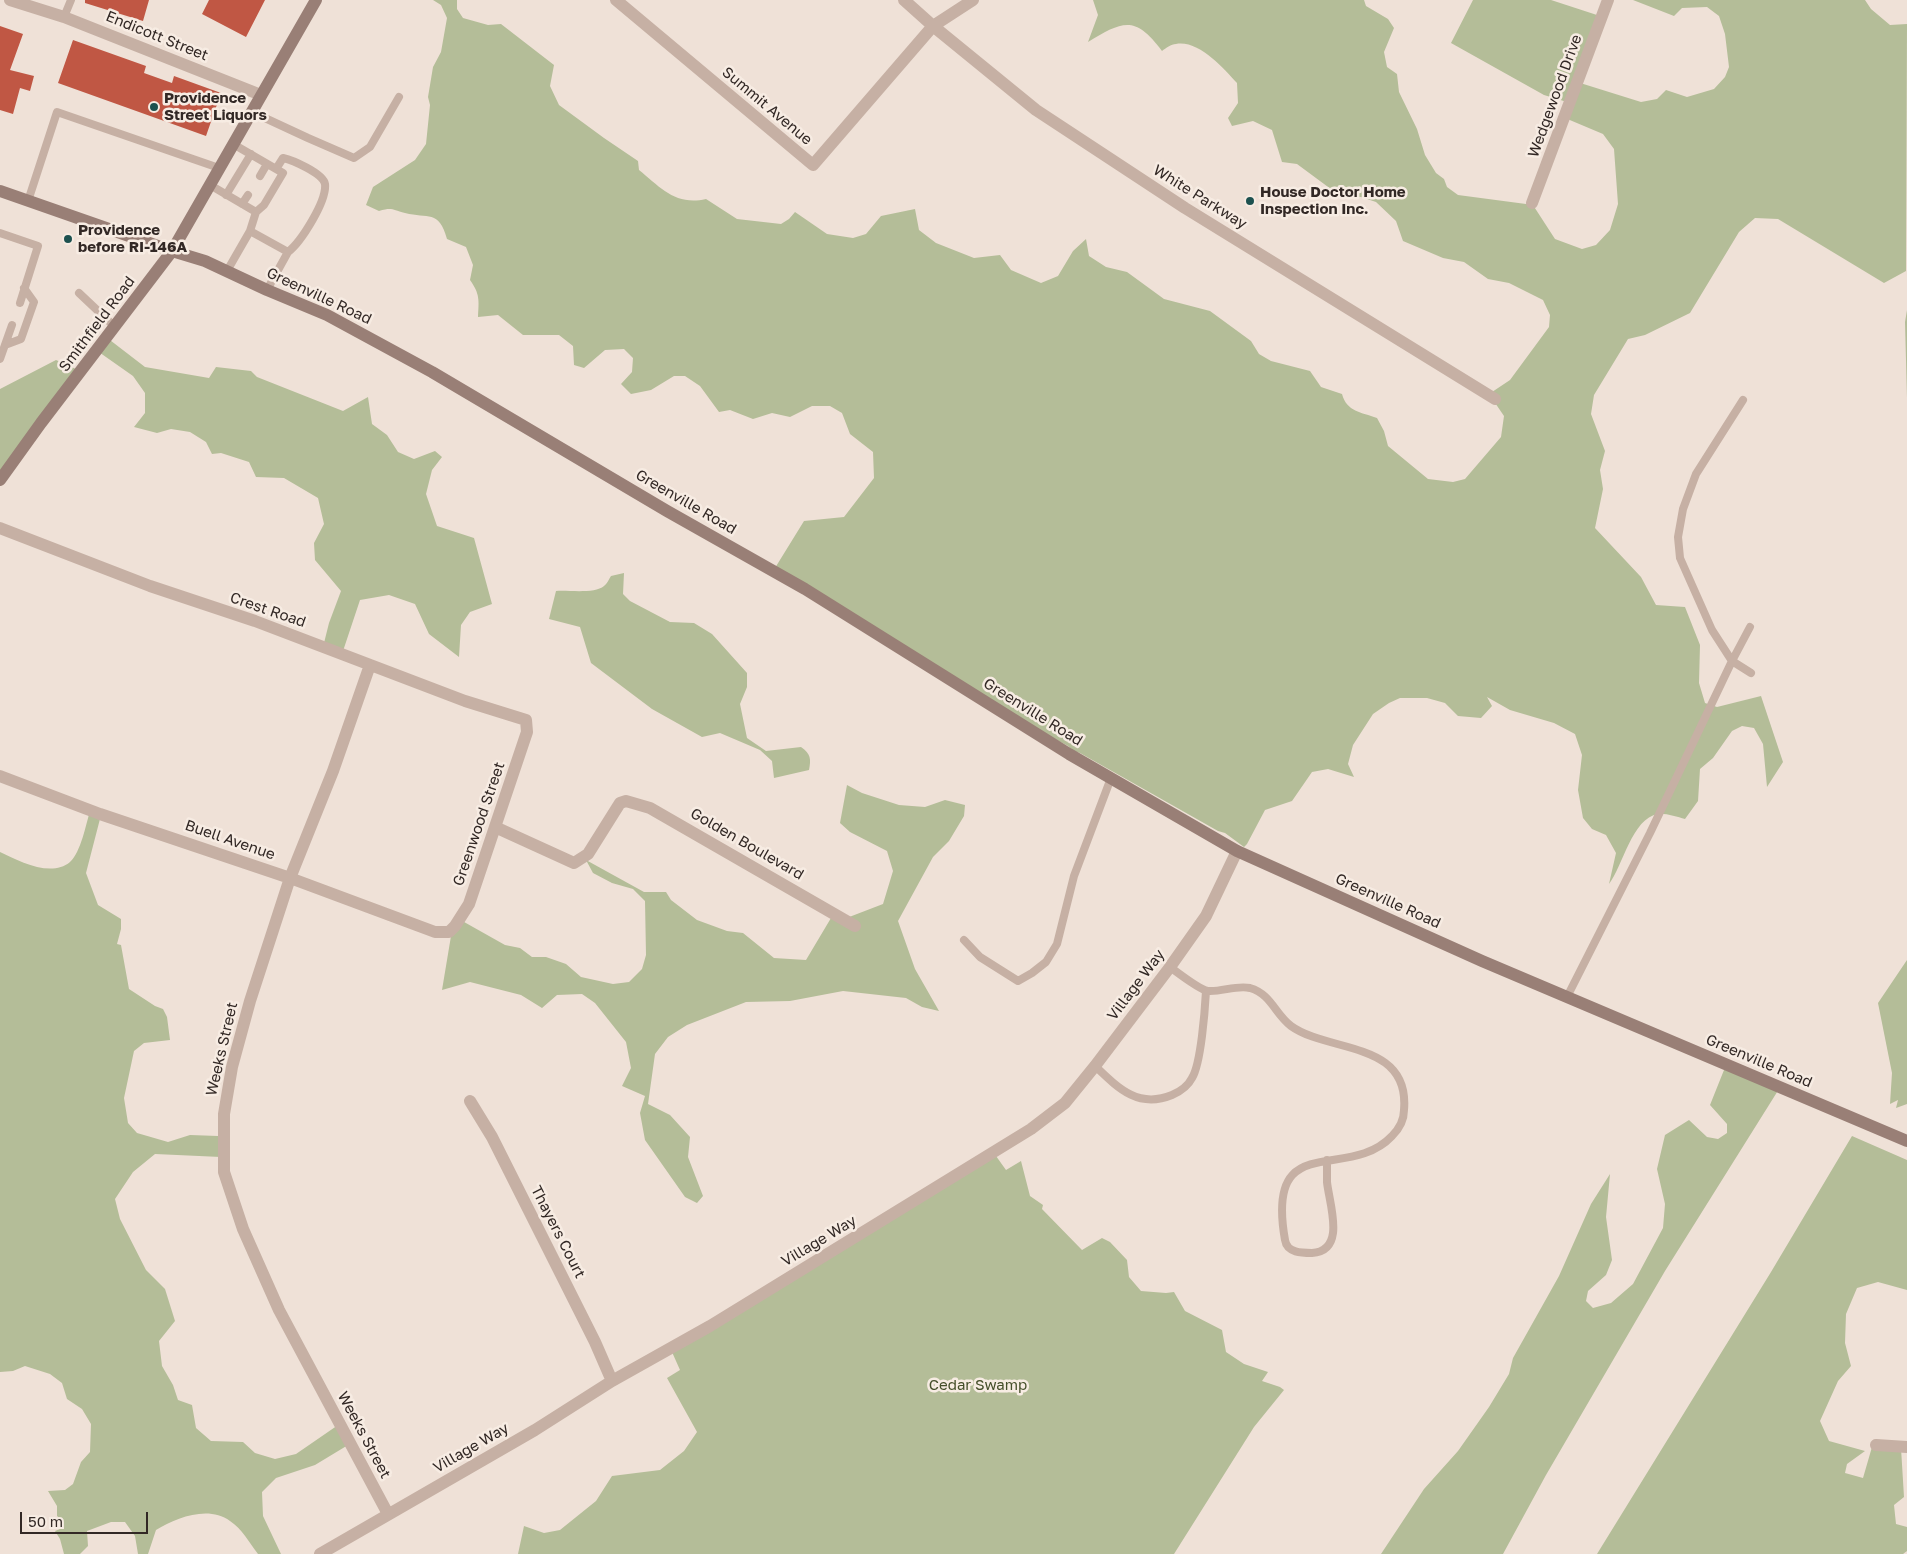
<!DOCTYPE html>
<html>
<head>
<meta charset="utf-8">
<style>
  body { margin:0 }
  #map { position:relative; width:1907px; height:1554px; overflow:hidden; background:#efe1d7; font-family:"Golos Text",sans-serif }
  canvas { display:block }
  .scale { position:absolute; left:20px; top:1512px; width:128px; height:22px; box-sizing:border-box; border:2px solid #322825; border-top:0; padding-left:6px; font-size:15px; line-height:18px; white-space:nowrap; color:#322825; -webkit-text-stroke:4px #f7ece3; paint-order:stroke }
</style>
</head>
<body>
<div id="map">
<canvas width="1907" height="1554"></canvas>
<div class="scale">50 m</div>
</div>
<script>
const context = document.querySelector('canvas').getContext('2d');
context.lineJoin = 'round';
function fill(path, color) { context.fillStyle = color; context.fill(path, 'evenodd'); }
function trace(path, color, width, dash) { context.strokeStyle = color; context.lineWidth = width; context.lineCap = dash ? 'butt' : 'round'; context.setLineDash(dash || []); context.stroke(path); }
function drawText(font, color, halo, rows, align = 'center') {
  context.font = font + ' "Golos Text",sans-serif'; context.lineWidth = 5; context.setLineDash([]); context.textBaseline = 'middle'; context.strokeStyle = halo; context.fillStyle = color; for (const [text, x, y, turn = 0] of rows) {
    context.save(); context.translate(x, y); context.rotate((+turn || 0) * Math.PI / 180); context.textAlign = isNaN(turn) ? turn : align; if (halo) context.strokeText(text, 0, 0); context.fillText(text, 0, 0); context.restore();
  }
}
const green = new Path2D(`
  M 433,0 L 457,0 L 457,9 L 463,18 L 488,25 L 501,24 L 554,65 L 550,86 L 559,105 L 604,138 L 638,161 L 639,170 C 661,188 676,206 706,199 L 737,219 L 781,224 L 789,219 L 795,212 L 827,234 L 853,238 L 866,234 L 881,216 L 915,209 L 919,230 L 936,243 L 974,258 L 1000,255 L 1011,270 L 1041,283 L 1058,276 L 1073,251 L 1086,239 L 1089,256 L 1106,267 L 1127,272 L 1164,299 L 1210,311 L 1251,341 L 1259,354 L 1271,361 L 1310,371 L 1321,387 L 1342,394 C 1347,412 1361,412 1377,418 L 1384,431 L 1388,446 L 1428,479 L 1453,482 L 1465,479 L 1501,437 L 1504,416 L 1489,394 L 1510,380 L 1549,327 L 1550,315 L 1543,300 L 1509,283 L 1488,279 L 1464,262 L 1443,258 L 1403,241 L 1396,221 L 1376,202 L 1361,197 L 1343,198 L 1297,164 L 1282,162 L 1272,130 L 1253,121 L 1232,126 L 1228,118 L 1238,103 L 1237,83 C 1223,68 1199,40 1176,44 C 1171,44 1166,48 1162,51 C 1135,15 1123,21 1088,42 L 1098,15 L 1093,0 L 1364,0 L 1366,6 L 1388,19 L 1394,28 L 1384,52 L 1387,67 L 1397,74 L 1399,92 L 1417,129 L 1425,155 L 1436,173 L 1444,179 L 1447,187 L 1458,195 L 1526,204 L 1531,202 L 1555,239 L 1582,249 L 1596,245 L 1610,230 L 1618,204 L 1614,149 L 1603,134 L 1565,118 L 1567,102 L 1544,95 L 1451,43 L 1473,0 L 1551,0 L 1600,16 L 1577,82 L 1641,102 L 1657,99 L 1666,90 L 1687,97 L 1714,89 L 1725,77 L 1729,67 L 1725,34 L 1719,16 L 1707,7 L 1682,8 L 1674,16 L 1633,0 L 1865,0 L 1871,9 L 1890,25 L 1907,24 L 1906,271 L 1884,283 L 1778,219 L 1755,218 L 1739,232 L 1690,313 L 1645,335 L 1628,339 L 1594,395 L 1591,414 L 1605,451 L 1600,470 L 1603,489 L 1595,528 L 1641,577 L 1656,605 L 1685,607 L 1700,645 L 1699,683 L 1705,703 L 1717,707 L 1761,696 L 1783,762 L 1767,787 L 1763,744 L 1754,728 L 1742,726 L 1732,731 L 1713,758 L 1700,769 L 1698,801 L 1685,819 C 1677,817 1666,813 1658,814 C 1632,818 1623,866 1609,884 L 1616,853 L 1606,835 L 1592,829 L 1583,818 L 1578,790 L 1582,755 L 1575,734 L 1554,723 L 1510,710 L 1487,697 L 1492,706 L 1481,718 L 1458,716 L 1445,703 L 1427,698 L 1400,698 L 1389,703 L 1373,714 L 1353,745 L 1348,764 L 1354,777 L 1328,769 L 1312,772 L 1292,801 L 1265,810 L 1247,844 L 1244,847 L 1225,833 L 1218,831 L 1080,753 L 1073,751 L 1068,746 L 1038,730 L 775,568 L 804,521 L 844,517 L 874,478 L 873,452 L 850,434 L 842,413 L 830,406 L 812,406 L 790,417 L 772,413 L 753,419 L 730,410 L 719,412 L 700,386 L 685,376 L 674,376 L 651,390 L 631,394 L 621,384 L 632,372 L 633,358 L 624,349 L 605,350 L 584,368 L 574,365 L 573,346 L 559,335 L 523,335 L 498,315 L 478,317 C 479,300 480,294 470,280 L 473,265 L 466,247 L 447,239 C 439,209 428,219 405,213 C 392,210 393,207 379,211 L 366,205 L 373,187 L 415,160 L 426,144 L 430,105 L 428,97 L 433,67 L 441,52 L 447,18 L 441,5 Z
  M 1907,310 L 1907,398 L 1905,322 Z
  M 106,337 L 145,367 L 209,378 L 216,367 L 251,371 L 257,377 L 343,411 L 368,397 L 372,424 L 387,435 L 398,452 L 414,459 L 435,451 L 442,457 L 432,470 L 426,494 L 437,526 L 474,538 L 492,604 L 470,612 L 461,625 L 459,657 L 429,634 L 415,604 L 389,595 L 360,600 L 342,654 L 323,647 L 329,623 L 341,591 L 315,560 L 314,543 L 324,524 L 318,498 L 284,478 L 256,477 L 249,462 L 221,453 L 212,454 L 206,442 L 190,432 L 171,429 L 157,433 L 134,427 L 145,413 L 145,393 L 133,376 L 96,350 Z
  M 56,360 L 78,370 L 0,477 L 0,389 Z
  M 624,573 L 623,594 L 630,601 L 670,622 L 694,623 L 712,634 L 747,673 L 747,687 L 740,704 L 747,738 L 766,751 L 801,747 C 811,754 811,759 809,770 L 774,778 L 772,761 L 760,750 L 720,733 L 702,737 L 652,709 L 591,663 L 580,627 L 549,619 L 556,591 C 569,590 595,594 604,586 C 607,584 609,579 611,576 Z
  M 847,785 L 862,793 L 899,805 L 925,807 L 945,800 L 965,805 L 964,816 L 949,841 L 933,857 L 898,921 L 915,969 L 939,1011 L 922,1007 L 906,998 L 843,991 L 790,1001 L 746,1002 L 687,1025 L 668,1037 L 655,1054 L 648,1104 L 670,1115 L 690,1137 L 688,1157 L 703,1196 L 697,1203 L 685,1197 L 645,1140 L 640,1113 L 645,1096 L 622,1086 L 631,1068 L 626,1042 L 595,1003 L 582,994 L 557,995 L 542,1008 L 521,995 L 470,982 L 442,990 L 453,924 L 457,918 L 505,945 L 520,948 L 532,957 L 546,957 L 566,964 L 581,977 L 613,984 L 629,982 L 642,969 L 646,955 L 645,901 L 633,889 L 612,883 L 593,873 L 586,860 L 644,892 L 666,892 L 671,900 L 697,920 L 727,931 L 743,933 L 774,958 L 806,960 L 831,918 L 844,919 L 883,904 L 893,871 L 887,851 L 850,832 L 840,823 Z
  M 90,811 L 101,815 L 86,873 L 98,905 L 121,919 L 121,929 L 117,944 L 121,945 L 129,989 L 155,1006 L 163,1009 L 167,1017 L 170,1040 L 144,1043 L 134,1051 L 124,1098 L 128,1123 L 137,1133 L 168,1142 L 190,1135 L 218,1136 L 221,1157 L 155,1154 L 133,1172 L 115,1199 L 120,1219 L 146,1270 L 165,1289 L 175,1321 L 159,1341 L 162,1366 L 173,1385 L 178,1400 L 192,1405 L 196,1428 L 211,1441 L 243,1442 L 255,1453 L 275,1459 L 296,1454 L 341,1423 L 353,1442 L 315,1465 L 276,1478 L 262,1492 L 263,1516 L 281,1554 L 258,1554 C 249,1542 242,1529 230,1521 C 208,1505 176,1518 156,1530 L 148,1554 L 138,1554 L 135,1536 L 125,1522 L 111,1522 L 87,1531 L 88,1546 L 80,1554 L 64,1554 L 60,1539 L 55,1531 L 60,1529 L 63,1521 L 57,1516 L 57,1506 L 48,1491 L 65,1490 L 73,1484 L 81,1462 L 90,1452 L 91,1424 L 82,1409 L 67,1399 L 62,1383 L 50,1374 L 25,1366 L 13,1371 L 0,1372 L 0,852 C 19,861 51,878 70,862 C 81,852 86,824 90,811 Z
  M 1907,960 L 1907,1104 L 1896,1108 L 1898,1100 L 1890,1104 L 1892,1073 L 1878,1003 Z
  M 1726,1065 L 1779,1089 L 1665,1271 L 1546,1475 L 1503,1554 L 1381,1554 L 1424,1489 L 1458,1451 L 1489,1407 L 1509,1374 L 1513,1358 L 1559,1276 L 1591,1204 L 1610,1174 L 1606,1217 L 1612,1260 L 1606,1275 L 1588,1291 L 1586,1301 L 1593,1308 L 1611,1303 L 1633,1284 L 1663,1228 L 1665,1204 L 1657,1169 L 1665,1135 L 1689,1120 L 1707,1137 L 1718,1139 L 1727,1133 L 1727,1124 L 1710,1105 Z
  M 1852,1136 L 1907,1160 L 1907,1290 L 1878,1282 L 1857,1288 L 1846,1314 L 1845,1343 L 1851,1366 L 1838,1381 L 1820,1421 L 1829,1441 L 1865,1451 L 1847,1464 L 1845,1473 L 1863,1478 L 1872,1447 L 1901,1448 L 1904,1497 L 1894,1505 L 1896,1524 L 1907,1527 L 1907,1551 L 1903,1554 L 1597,1554 L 1771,1272 Z
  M 996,1156 L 1006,1170 L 1021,1161 L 1030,1196 L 1043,1205 L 1042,1209 L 1082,1250 L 1102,1238 L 1110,1242 L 1127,1260 L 1129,1277 L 1141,1291 L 1166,1293 L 1174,1292 L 1185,1311 L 1222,1330 L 1226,1352 L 1244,1364 L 1268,1372 L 1262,1381 L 1280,1387 L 1284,1390 L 1254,1427 L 1174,1554 L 518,1554 L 524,1526 L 544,1533 L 560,1530 L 596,1501 L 612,1476 L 660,1470 L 684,1451 L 697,1432 L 667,1378 L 680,1370 L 672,1352 Z`);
const building = new Path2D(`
  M 85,0 L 149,0 L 143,21 L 85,3 Z
  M 209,0 L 265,0 L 246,37 L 202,14 Z
  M 0,26 L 23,34 L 10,70 L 34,76 L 30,91 L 20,88 L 13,114 L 0,110 Z
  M 73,40 L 146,66 L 144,73 L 172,83 L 174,76 L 221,93 L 206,136 L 58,83 Z`);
const lane = new Path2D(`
  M 64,17 L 71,0
  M 252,112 L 308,138 L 354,158 L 370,147 L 399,97
  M 233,144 L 283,173 L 264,205 L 256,212
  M 276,169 L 283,158 C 292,160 323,173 325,184 C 327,201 301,242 288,252
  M 260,176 L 267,164
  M 210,185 L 256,212 L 250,231 L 288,252 L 267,290
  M 226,195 L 251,154
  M 28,201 L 57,112 L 219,168
  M 242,204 L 248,195
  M 0,233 L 38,246 L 20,303
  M 227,271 L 250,231
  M 79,293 L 115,327
  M 5,345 L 21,339 L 34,302 L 24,288
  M 0,359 L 12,325
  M 1743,400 L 1696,474 L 1683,509 L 1678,537 L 1680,558 L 1712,630 L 1732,661 L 1751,673
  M 964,940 L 980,957 L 1018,981 L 1032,973 L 1046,962 L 1057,944 L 1074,876 L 1111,778
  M 1170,967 C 1178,973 1200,990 1208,991 C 1222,992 1236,985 1250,988 C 1271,994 1275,1014 1291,1026 C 1328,1053 1410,1040 1404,1110 C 1404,1120 1399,1129 1392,1136 C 1348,1183 1265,1127 1285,1240 C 1287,1253 1302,1253 1312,1253 C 1347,1251 1329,1203 1327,1182 C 1327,1175 1327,1167 1327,1160
  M 1567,997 L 1650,833 L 1732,661 L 1750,627
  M 1095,1066 C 1118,1088 1138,1109 1172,1095 C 1179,1092 1188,1086 1192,1078 C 1201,1064 1205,1009 1206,991`);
const street = new Path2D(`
  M 10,0 L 64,17 L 261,95
  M 616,0 L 813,165 L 933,26 L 973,0
  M 904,0 L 933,26 L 1036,110 L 1185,208 L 1495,399
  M 1532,203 L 1608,0
  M 0,528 L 150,586 L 255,621 L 465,701 L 526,720 L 527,732 L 469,904 L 455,926 L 449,932 L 435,932 L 290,878 L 100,814 L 0,776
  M 370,665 L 333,771 L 290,878 L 250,1001 L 232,1067 L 224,1114 L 224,1172 L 243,1229 L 279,1310 L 388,1514
  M 495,827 L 574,863 L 588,854 L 620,803 L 626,801 L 650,808 L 855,926
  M 470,1101 L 492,1137 L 595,1342 L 612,1381
  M 1876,1445 L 1907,1447
  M 320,1554 L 535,1430 L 612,1381 L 710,1326 L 1031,1129 L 1065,1103 L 1095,1066 L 1170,967 L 1206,916 L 1237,851`);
const secondary = new Path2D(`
  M 0,191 L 172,251 L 205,261 L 267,290 L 327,315 L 432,372 L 667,511 L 805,589 L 1069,754 L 1237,851 L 1482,961 L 1907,1141
  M 0,480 L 41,423 L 172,251 L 316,0`);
const markers = [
  [154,107,5,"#1d514f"],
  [1250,201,5,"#1d514f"],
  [68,239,5,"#1d514f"]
];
const streetNames = [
  ["Endicott Street",157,36,22],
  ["Wedgewood Drive",1555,96,-70],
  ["Summit Avenue",767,106,40],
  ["White Parkway",1200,197,32],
  ["Greenville Road",319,296,25],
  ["Smithfield Road",97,324,-53],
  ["Greenville Road",686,502,30],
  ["Crest Road",268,610,19],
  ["Greenville Road",1033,712,32],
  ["Greenwood Street",479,824,-71],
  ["Buell Avenue",230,840,19],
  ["Golden Boulevard",747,844,30],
  ["Greenville Road",1388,901,24],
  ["Village Way",1136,985,-53],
  ["Weeks Street",222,1049,-77],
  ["Greenville Road",1759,1061,23],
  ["Thayers Court",558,1232,63],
  ["Village Way",819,1241,-31],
  ["Weeks Street",364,1435,62],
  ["Village Way",471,1448,-30]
];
const poiNames = [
  ["Providence",164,98],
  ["Street Liquors",164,115],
  ["House Doctor Home",1260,192],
  ["Inspection Inc.",1260,209],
  ["Providence",78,230],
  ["before RI-146A",78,247]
];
const parkNames = [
  ["Cedar Swamp",978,1385]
];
fill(green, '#b4bd98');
fill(building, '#c05744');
trace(lane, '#c6b0a4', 8);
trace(street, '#c6b0a4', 12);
trace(secondary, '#997f76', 12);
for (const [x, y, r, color] of markers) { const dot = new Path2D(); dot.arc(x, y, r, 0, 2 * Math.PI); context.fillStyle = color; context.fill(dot); trace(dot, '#f7ece3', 2); }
drawText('15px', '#322825', '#f7ece3', streetNames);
drawText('bold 15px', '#322825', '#f7ece3', poiNames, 'left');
drawText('15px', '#454f2a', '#f7ece3', parkNames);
</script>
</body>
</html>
